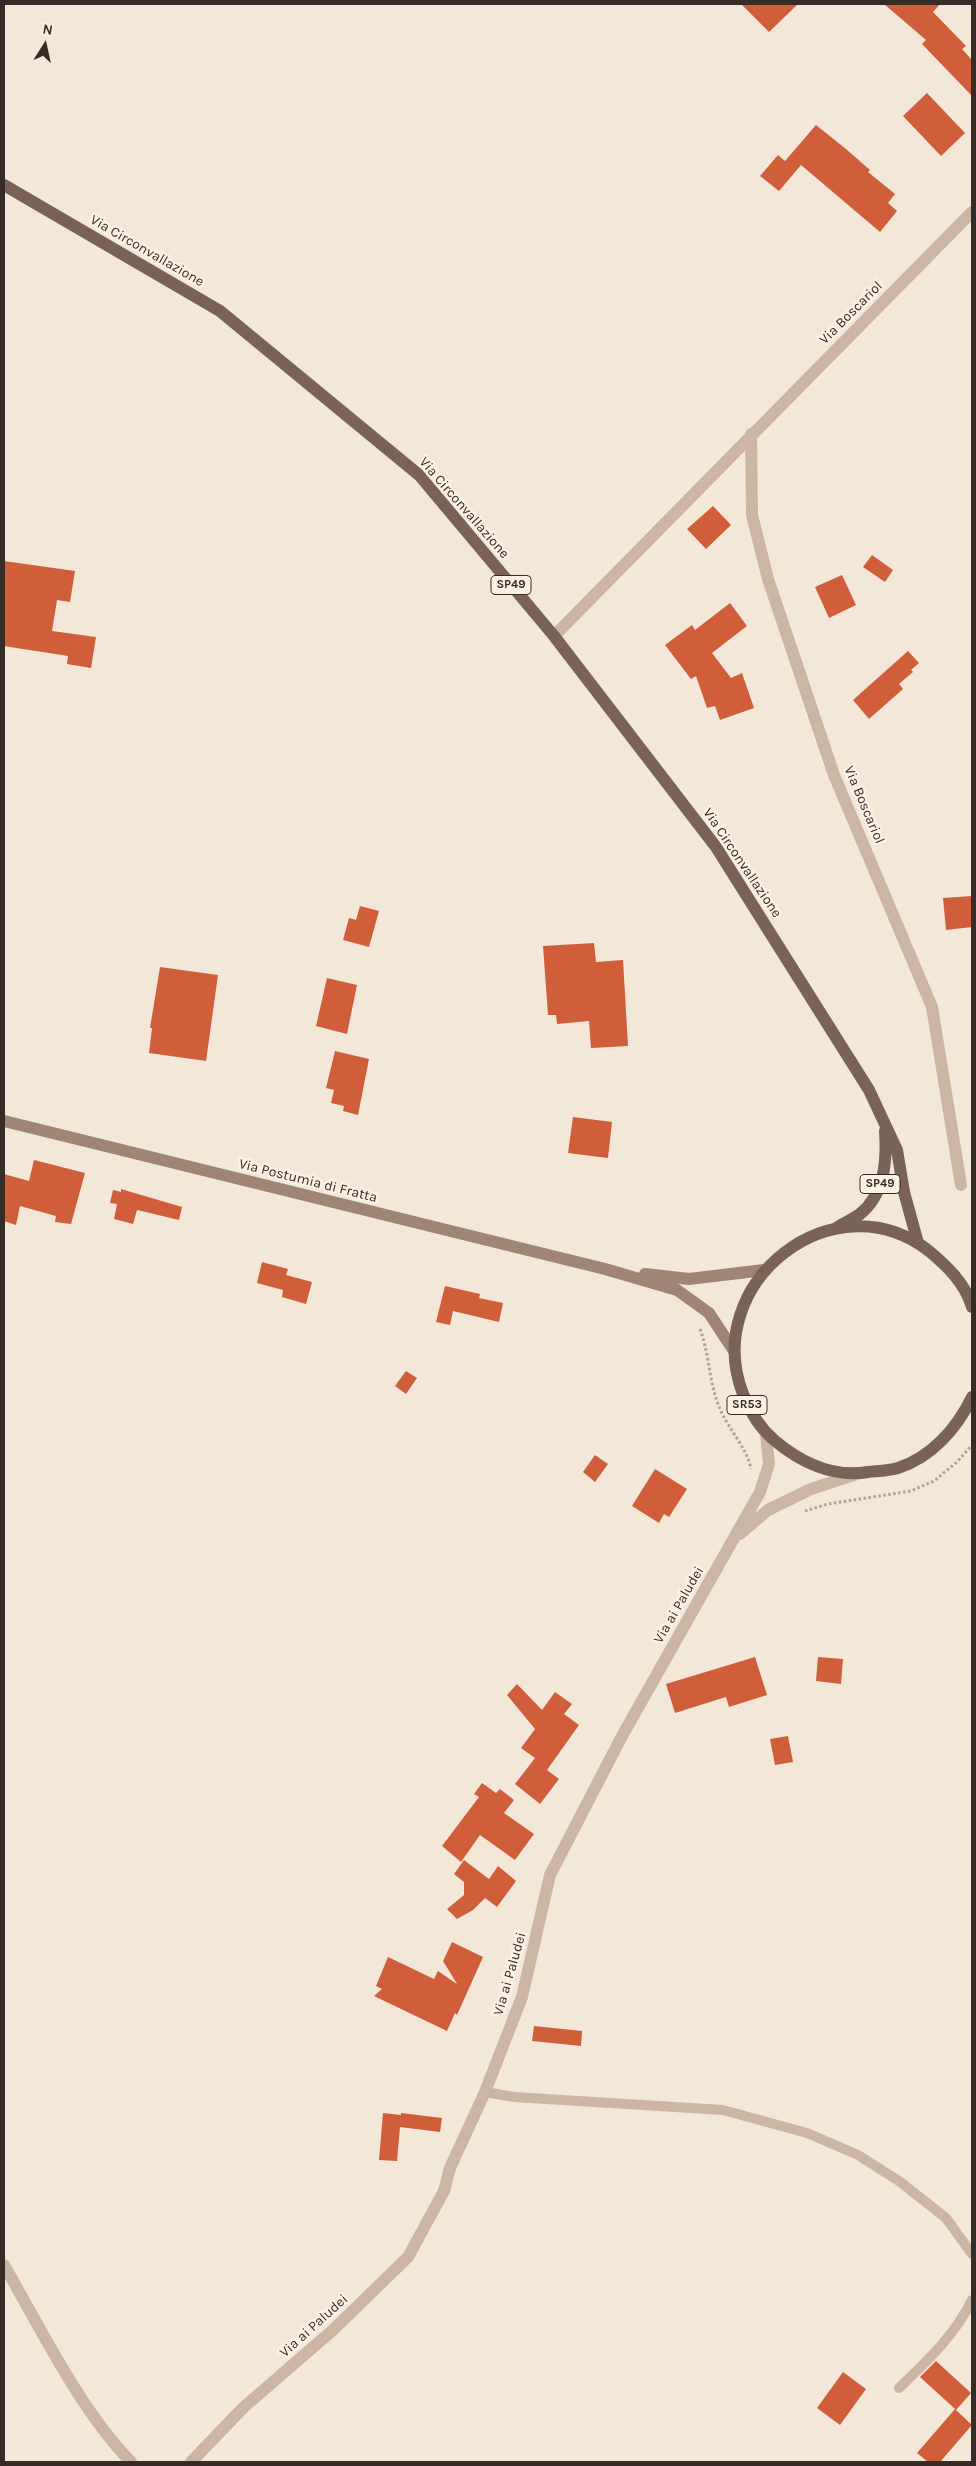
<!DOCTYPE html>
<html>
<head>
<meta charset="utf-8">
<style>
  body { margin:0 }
  #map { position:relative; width:976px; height:2466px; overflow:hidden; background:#f3e7d8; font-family:Karla,sans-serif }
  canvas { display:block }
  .frame { position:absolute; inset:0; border:5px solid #372b26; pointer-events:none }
  .north { position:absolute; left:20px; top:20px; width:50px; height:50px; -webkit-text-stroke:4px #fbf1e5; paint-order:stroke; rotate:10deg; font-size:14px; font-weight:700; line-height:20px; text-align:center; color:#372b26 }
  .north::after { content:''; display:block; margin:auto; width:18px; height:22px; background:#372b26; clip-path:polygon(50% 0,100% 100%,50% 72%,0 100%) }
</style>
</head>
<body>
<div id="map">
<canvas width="976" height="2466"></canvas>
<div class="frame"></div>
<div class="north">N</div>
</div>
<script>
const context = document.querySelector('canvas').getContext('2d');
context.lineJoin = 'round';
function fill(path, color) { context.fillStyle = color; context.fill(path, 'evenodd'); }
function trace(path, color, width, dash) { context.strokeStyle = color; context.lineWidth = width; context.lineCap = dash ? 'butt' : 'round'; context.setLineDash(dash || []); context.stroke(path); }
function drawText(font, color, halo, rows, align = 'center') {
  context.font = font + ' Karla,sans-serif'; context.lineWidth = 5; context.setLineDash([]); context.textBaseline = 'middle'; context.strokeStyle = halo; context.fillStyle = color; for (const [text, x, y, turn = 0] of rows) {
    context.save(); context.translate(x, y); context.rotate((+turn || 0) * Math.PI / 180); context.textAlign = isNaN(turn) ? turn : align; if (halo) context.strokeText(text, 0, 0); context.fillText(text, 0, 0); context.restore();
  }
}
const building = new Path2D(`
  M 741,4 L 798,4 L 769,32 Z
  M 884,4 L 940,4 L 933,12 L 966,46 L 962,49 L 972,60 L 972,96 L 922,44 L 926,40 Z
  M 927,93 L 965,133 L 941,156 L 903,116 Z
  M 816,125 L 846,149 L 870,170 L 868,172 L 895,194 L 888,203 L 897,211 L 880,232 L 801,165 L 779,191 L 760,176 L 778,155 L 785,161 Z
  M 713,506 L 731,525 L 706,549 L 687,529 Z
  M 872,555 L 893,570 L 885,582 L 863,567 Z
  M 4,561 L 75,571 L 70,602 L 57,600 L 52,631 L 96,637 L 91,668 L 67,664 L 68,656 L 4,646 Z
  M 842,575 L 856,605 L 829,618 L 815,587 Z
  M 730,603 L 747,626 L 712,653 L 731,678 L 742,673 L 754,708 L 720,720 L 715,706 L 707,708 L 696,676 L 691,679 L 665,645 L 692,625 L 695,630 Z
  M 908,651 L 919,663 L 911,670 L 913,672 L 899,684 L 903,689 L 869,719 L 853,700 Z
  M 972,896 L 972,927 L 946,930 L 943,898 Z
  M 360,906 L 379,911 L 369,947 L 343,940 L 349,918 L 356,920 Z
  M 594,943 L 596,962 L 623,960 L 628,1046 L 591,1048 L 589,1021 L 557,1024 L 556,1015 L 548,1015 L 543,946 Z
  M 160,967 L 218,975 L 206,1061 L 149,1053 L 152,1028 L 150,1028 Z
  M 327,978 L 357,985 L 347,1034 L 316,1026 Z
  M 335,1051 L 369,1059 L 358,1115 L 343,1111 L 344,1106 L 331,1103 L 334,1090 L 326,1088 Z
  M 573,1117 L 612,1122 L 608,1158 L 568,1153 Z
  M 34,1160 L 85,1173 L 71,1224 L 55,1222 L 56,1216 L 20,1206 L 16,1225 L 4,1221 L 4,1174 L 29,1181 Z
  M 121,1189 L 182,1207 L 179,1220 L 137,1210 L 133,1224 L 114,1219 L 117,1204 L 110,1203 L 113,1190 L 121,1192 Z
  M 262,1262 L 288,1269 L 286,1275 L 312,1282 L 306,1304 L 282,1297 L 283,1290 L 257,1283 Z
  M 445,1286 L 480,1294 L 479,1298 L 503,1303 L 499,1322 L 453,1311 L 450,1325 L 436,1322 Z
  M 406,1371 L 417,1378 L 406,1394 L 395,1386 Z
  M 595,1455 L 608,1464 L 595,1482 L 583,1472 Z
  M 655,1469 L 687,1489 L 669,1517 L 664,1514 L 659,1523 L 632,1506 Z
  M 755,1657 L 767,1695 L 729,1707 L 726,1697 L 675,1713 L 666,1684 Z
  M 818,1657 L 843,1659 L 841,1684 L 816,1681 Z
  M 517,1684 L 542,1710 L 555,1692 L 572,1704 L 564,1714 L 579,1725 L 547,1770 L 559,1779 L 540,1804 L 515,1784 L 535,1758 L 521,1748 L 535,1729 L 507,1695 Z
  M 788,1736 L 793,1762 L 775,1765 L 770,1739 Z
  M 482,1783 L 496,1793 L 500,1789 L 514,1800 L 504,1813 L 534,1834 L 515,1860 L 480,1835 L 461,1862 L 442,1846 L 479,1797 L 474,1794 Z
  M 464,1860 L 489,1879 L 498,1866 L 516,1881 L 497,1907 L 485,1898 L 473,1910 L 457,1919 L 447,1909 L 464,1895 L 464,1882 L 454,1874 Z
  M 452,1942 L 483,1957 L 457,2015 L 455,2013 L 447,2031 L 374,1996 L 382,1989 L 376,1986 L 388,1957 L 434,1979 L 438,1971 L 457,1984 L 443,1961 Z
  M 534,2026 L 582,2031 L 581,2046 L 532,2041 Z
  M 383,2113 L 401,2115 L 397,2161 L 379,2160 Z
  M 401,2113 L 442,2118 L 440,2132 L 400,2127 Z
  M 936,2361 L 971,2393 L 956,2410 L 972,2425 L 940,2462 L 928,2462 L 917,2453 L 955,2409 L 920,2377 Z
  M 843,2372 L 866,2389 L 840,2425 L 817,2408 Z`);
const path = new Path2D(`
  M 700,1329 C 709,1353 709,1380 718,1404 C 726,1427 747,1447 751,1469
  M 805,1511 L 828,1504 L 911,1491 L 934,1481 L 957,1462 L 972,1445`);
const lane = new Path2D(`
  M 485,2092 L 514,2097 L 723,2110 L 807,2133 L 858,2155 L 899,2181 L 946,2218 L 972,2254
  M 899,2388 C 927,2361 955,2335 972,2300`);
const street = new Path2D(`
  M 751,434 L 752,515 L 768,579 L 834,775 L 932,1007 L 961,1185
  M 554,636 L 972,212
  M 740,1534 L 768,1510 L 811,1489 L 857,1474
  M 4,2265 C 41,2329 80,2410 131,2462
  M 191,2462 L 244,2407 L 333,2330 L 408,2257 L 444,2191 L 450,2168 L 485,2092 L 522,1997 L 550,1875 L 622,1736 L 760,1492 L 769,1464 L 766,1434`);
const secondary = new Path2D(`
  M 4,1121 L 605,1269 L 677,1290 L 709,1313 L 734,1351
  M 645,1274 L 689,1279 L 764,1270`);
const primary = new Path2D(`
  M 4,185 L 220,311 L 419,475 L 554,636 L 716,847 L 869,1090 L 897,1150 L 904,1192 L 918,1243
  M 836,1228 C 844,1223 853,1219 860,1214 C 885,1194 887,1160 885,1131
  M 972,1307 C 965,1283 947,1266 929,1251 C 833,1177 700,1283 743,1394 C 750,1412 760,1428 774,1440 C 800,1462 833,1478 868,1472 C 877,1471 888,1471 898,1468 C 932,1457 957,1428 972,1397`);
const shields = [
  [511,585,40],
  [880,1184,40],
  [747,1405,40]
];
const shieldNames = [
  ["SP49",511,585],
  ["SP49",880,1184],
  ["SR53",747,1405]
];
const streetNames = [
  ["Via Circonvallazione",147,251,30],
  ["Via Boscariol",851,313,-45],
  ["Via Circonvallazione",464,508,49],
  ["Via Boscariol",864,805,67],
  ["Via Circonvallazione",742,863,56],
  ["Via Postumia di Fratta",308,1181,14],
  ["Via ai Paludei",679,1605,-60],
  ["Via ai Paludei",510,1974,-74],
  ["Via ai Paludei",314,2326,-42]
];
fill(building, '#d05e3a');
trace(path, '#b8a08e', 3, [2.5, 2.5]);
trace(lane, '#ccb6a3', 10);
trace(street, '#ccb6a3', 12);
trace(secondary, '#a08575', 12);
trace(primary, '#7a6256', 12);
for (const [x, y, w] of shields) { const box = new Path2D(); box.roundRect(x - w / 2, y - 9.5, w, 19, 4); context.fillStyle = '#fbf1e5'; context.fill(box); trace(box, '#372b26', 1); }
drawText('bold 12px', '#372b26', null, shieldNames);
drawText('14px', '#372b26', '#fbf1e5', streetNames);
</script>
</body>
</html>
